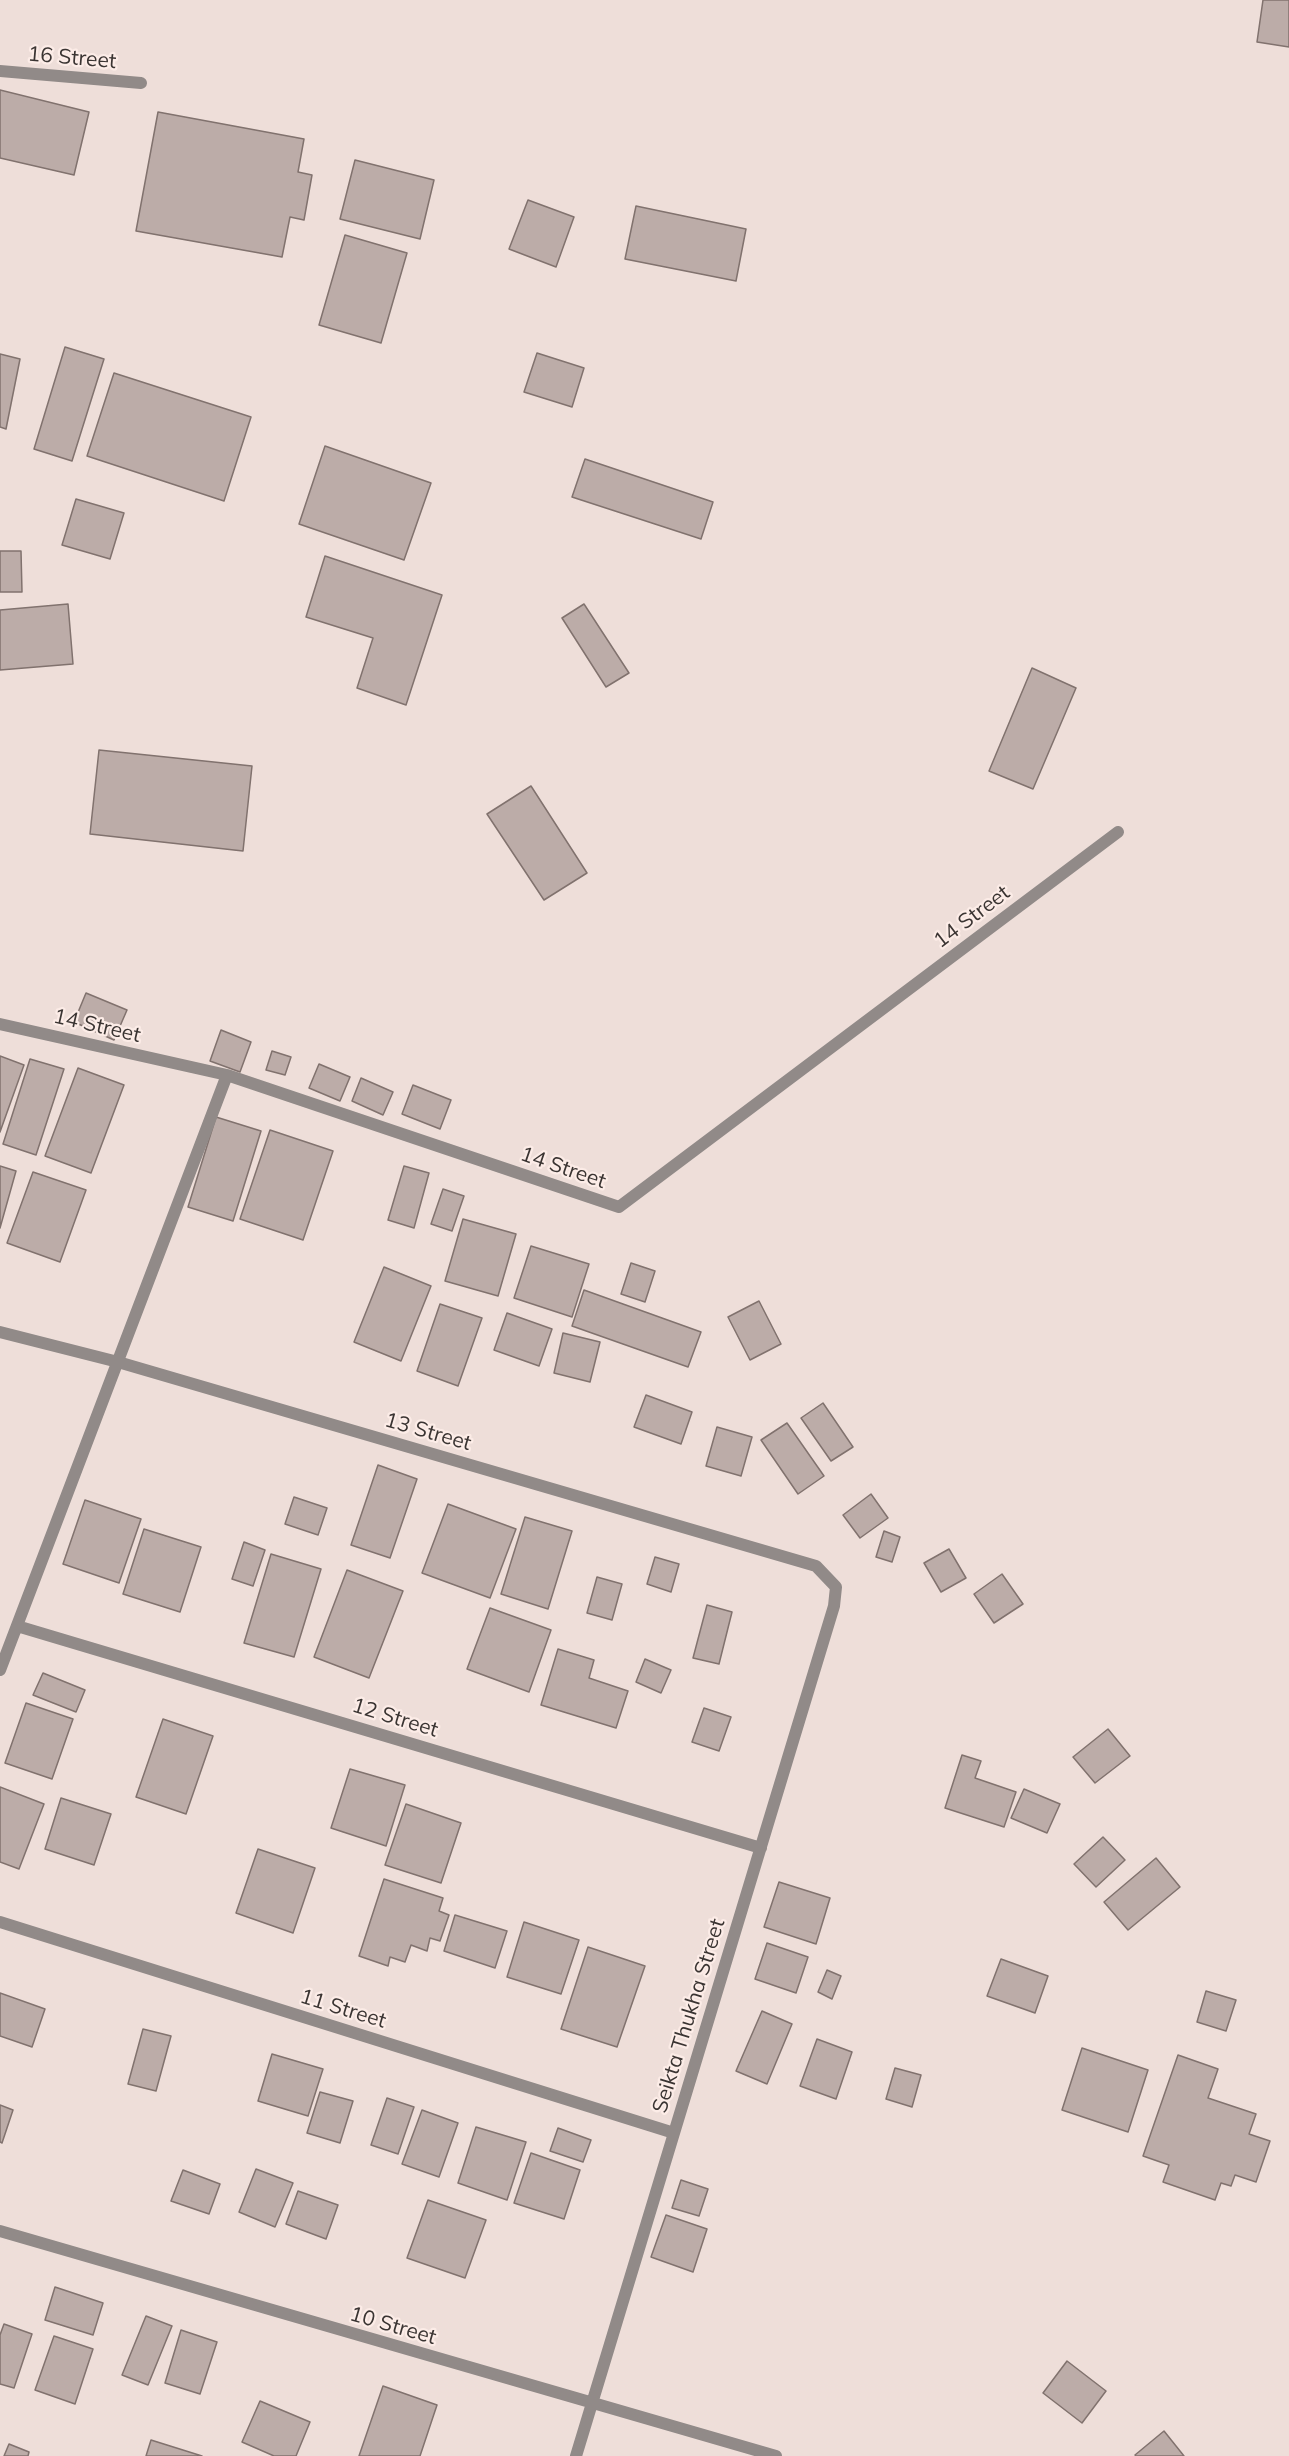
<!DOCTYPE html>
<html>
<head>
<meta charset="utf-8">
<style>
  body { margin:0 }
  canvas { display:block; background:#eeded9 }
</style>
</head>
<body>
<canvas width="1289" height="2456"></canvas>
<script>
const context = document.querySelector('canvas').getContext('2d');
context.lineJoin = 'round';
function fill(path, color) { context.fillStyle = color; context.fill(path, 'evenodd'); }
function trace(path, color, width, dash) { context.strokeStyle = color; context.lineWidth = width; context.lineCap = dash ? 'butt' : 'round'; context.setLineDash(dash || []); context.stroke(path); }
function drawText(font, color, halo, rows, align = 'center') {
  context.font = font + ' Mulish,sans-serif'; context.lineWidth = 4.5; context.setLineDash([]); context.textBaseline = 'middle'; context.strokeStyle = halo; context.fillStyle = color; for (const [text, x, y, turn = 0] of rows) {
    context.save(); context.translate(x, y); context.rotate((+turn || 0) * Math.PI / 180); context.textAlign = isNaN(turn) ? turn : align; if (halo) context.strokeText(text, 0, 0); context.fillText(text, 0, 0); context.restore();
  }
}
const building = new Path2D(`
  M 1263,0 L 1289,0 L 1289,47 L 1257,42 Z
  M 0,90 L 89,112 L 74,175 L 0,158 Z
  M 158,112 L 304,139 L 298,172 L 312,175 L 304,220 L 290,217 L 282,257 L 136,231 Z
  M 355,160 L 434,180 L 420,239 L 340,219 Z
  M 528,200 L 574,217 L 556,267 L 509,249 Z
  M 636,206 L 746,229 L 736,281 L 625,259 Z
  M 345,235 L 407,253 L 381,343 L 319,325 Z
  M 65,347 L 104,359 L 72,461 L 34,449 Z
  M 537,353 L 584,368 L 572,407 L 524,392 Z
  M 0,354 L 20,359 L 6,429 L 0,427 Z
  M 114,373 L 251,417 L 224,501 L 87,456 Z
  M 325,446 L 431,483 L 404,560 L 299,524 Z
  M 585,459 L 713,502 L 701,539 L 572,497 Z
  M 76,499 L 124,513 L 110,559 L 62,545 Z
  M 0,551 L 21,551 L 22,592 L 0,592 Z
  M 325,556 L 442,595 L 406,705 L 357,688 L 373,638 L 306,617 Z
  M 68,604 L 73,664 L 0,670 L 0,610 Z
  M 584,604 L 629,673 L 606,687 L 562,618 Z
  M 1032,668 L 1076,688 L 1033,789 L 989,771 Z
  M 99,750 L 252,766 L 243,851 L 90,834 Z
  M 531,786 L 587,873 L 544,900 L 487,814 Z
  M 86,993 L 127,1010 L 114,1040 L 74,1022 Z
  M 221,1030 L 251,1042 L 240,1072 L 210,1061 Z
  M 272,1051 L 291,1057 L 285,1075 L 266,1070 Z
  M 0,1056 L 24,1065 L 0,1132 Z
  M 30,1059 L 64,1069 L 36,1155 L 3,1144 Z
  M 319,1064 L 350,1077 L 340,1101 L 309,1088 Z
  M 78,1068 L 124,1085 L 91,1173 L 45,1156 Z
  M 361,1078 L 393,1092 L 383,1115 L 352,1101 Z
  M 413,1085 L 451,1100 L 440,1129 L 402,1114 Z
  M 216,1117 L 261,1131 L 233,1221 L 188,1207 Z
  M 270,1130 L 333,1151 L 303,1240 L 240,1219 Z
  M 0,1166 L 16,1171 L 0,1228 Z
  M 404,1166 L 429,1173 L 414,1228 L 388,1220 Z
  M 33,1172 L 86,1190 L 60,1262 L 7,1243 Z
  M 443,1189 L 464,1196 L 452,1231 L 431,1224 Z
  M 463,1219 L 516,1234 L 498,1296 L 445,1281 Z
  M 531,1246 L 589,1264 L 572,1317 L 514,1298 Z
  M 631,1263 L 655,1271 L 645,1302 L 621,1294 Z
  M 384,1267 L 431,1286 L 401,1361 L 354,1342 Z
  M 584,1290 L 701,1332 L 688,1367 L 572,1326 Z
  M 759,1301 L 781,1344 L 750,1360 L 728,1317 Z
  M 440,1304 L 482,1318 L 458,1386 L 417,1371 Z
  M 507,1313 L 552,1329 L 539,1366 L 494,1350 Z
  M 563,1333 L 600,1342 L 590,1382 L 554,1373 Z
  M 646,1395 L 692,1412 L 681,1444 L 634,1427 Z
  M 823,1403 L 853,1447 L 831,1461 L 801,1418 Z
  M 787,1423 L 824,1476 L 798,1494 L 761,1440 Z
  M 717,1427 L 752,1437 L 741,1476 L 706,1466 Z
  M 378,1465 L 417,1479 L 390,1558 L 351,1545 Z
  M 871,1494 L 888,1518 L 860,1538 L 843,1515 Z
  M 294,1497 L 327,1508 L 318,1535 L 285,1524 Z
  M 85,1500 L 141,1519 L 119,1583 L 63,1564 Z
  M 448,1504 L 516,1529 L 490,1598 L 422,1573 Z
  M 525,1517 L 572,1531 L 548,1609 L 501,1594 Z
  M 144,1529 L 201,1547 L 180,1612 L 123,1594 Z
  M 884,1531 L 900,1537 L 892,1562 L 876,1557 Z
  M 244,1542 L 265,1550 L 253,1586 L 232,1579 Z
  M 949,1549 L 966,1578 L 941,1592 L 924,1563 Z
  M 271,1554 L 321,1569 L 294,1657 L 244,1643 Z
  M 655,1557 L 679,1564 L 671,1592 L 647,1584 Z
  M 347,1570 L 403,1591 L 369,1678 L 314,1657 Z
  M 1002,1574 L 1023,1604 L 994,1623 L 974,1594 Z
  M 597,1577 L 622,1584 L 612,1620 L 587,1613 Z
  M 707,1605 L 732,1612 L 719,1664 L 693,1658 Z
  M 490,1608 L 551,1630 L 529,1692 L 467,1669 Z
  M 558,1649 L 594,1660 L 589,1678 L 628,1691 L 616,1728 L 541,1705 Z
  M 645,1659 L 671,1670 L 661,1693 L 636,1682 Z
  M 43,1673 L 85,1690 L 76,1712 L 33,1695 Z
  M 26,1703 L 73,1719 L 52,1779 L 5,1763 Z
  M 704,1708 L 731,1717 L 719,1751 L 692,1742 Z
  M 163,1719 L 213,1736 L 186,1814 L 136,1797 Z
  M 1108,1729 L 1130,1756 L 1095,1783 L 1073,1757 Z
  M 962,1755 L 981,1761 L 975,1778 L 1016,1792 L 1004,1827 L 945,1808 Z
  M 350,1769 L 405,1785 L 386,1846 L 331,1828 Z
  M 0,1787 L 44,1804 L 19,1869 L 0,1862 Z
  M 1024,1789 L 1060,1804 L 1047,1833 L 1011,1818 Z
  M 61,1798 L 111,1814 L 94,1865 L 45,1849 Z
  M 406,1804 L 461,1823 L 441,1883 L 385,1865 Z
  M 1103,1837 L 1125,1860 L 1096,1887 L 1074,1864 Z
  M 258,1849 L 315,1868 L 293,1933 L 236,1913 Z
  M 1156,1858 L 1180,1887 L 1128,1930 L 1104,1902 Z
  M 384,1879 L 443,1898 L 439,1911 L 449,1915 L 440,1941 L 430,1938 L 427,1951 L 411,1945 L 405,1962 L 390,1957 L 388,1966 L 359,1956 Z
  M 779,1882 L 830,1898 L 816,1944 L 764,1927 Z
  M 455,1915 L 507,1931 L 495,1968 L 444,1951 Z
  M 524,1922 L 579,1940 L 561,1994 L 507,1977 Z
  M 767,1943 L 808,1957 L 796,1993 L 755,1979 Z
  M 588,1947 L 645,1966 L 617,2047 L 561,2029 Z
  M 1001,1959 L 1048,1976 L 1035,2013 L 987,1996 Z
  M 827,1970 L 841,1976 L 832,1999 L 818,1992 Z
  M 1206,1991 L 1236,2000 L 1226,2031 L 1197,2022 Z
  M 0,1993 L 45,2009 L 32,2047 L 0,2036 Z
  M 762,2011 L 792,2024 L 767,2084 L 736,2071 Z
  M 143,2029 L 171,2036 L 156,2091 L 128,2084 Z
  M 817,2039 L 852,2052 L 836,2099 L 800,2086 Z
  M 1082,2048 L 1148,2070 L 1128,2132 L 1062,2110 Z
  M 272,2054 L 323,2069 L 308,2116 L 258,2101 Z
  M 1178,2055 L 1218,2069 L 1208,2098 L 1256,2114 L 1249,2134 L 1270,2141 L 1256,2182 L 1235,2175 L 1231,2186 L 1221,2183 L 1215,2200 L 1163,2182 L 1169,2165 L 1143,2156 Z
  M 895,2068 L 921,2075 L 912,2107 L 886,2099 Z
  M 320,2092 L 353,2101 L 340,2143 L 307,2133 Z
  M 387,2098 L 414,2107 L 398,2154 L 371,2145 Z
  M 0,2105 L 13,2110 L 2,2143 L 0,2142 Z
  M 422,2110 L 458,2123 L 439,2177 L 402,2164 Z
  M 476,2127 L 526,2142 L 507,2200 L 458,2183 Z
  M 558,2128 L 591,2140 L 583,2162 L 550,2151 Z
  M 531,2153 L 580,2170 L 564,2219 L 514,2203 Z
  M 256,2169 L 293,2183 L 275,2227 L 239,2212 Z
  M 183,2170 L 220,2184 L 209,2214 L 171,2201 Z
  M 681,2180 L 708,2189 L 699,2216 L 672,2208 Z
  M 298,2191 L 338,2205 L 326,2239 L 286,2224 Z
  M 428,2200 L 486,2220 L 465,2278 L 407,2258 Z
  M 666,2215 L 707,2229 L 693,2272 L 651,2257 Z
  M 55,2287 L 103,2303 L 93,2335 L 45,2320 Z
  M 146,2316 L 172,2326 L 148,2385 L 122,2375 Z
  M 4,2324 L 32,2334 L 14,2388 L 0,2384 L 0,2335 Z
  M 181,2330 L 217,2342 L 200,2394 L 165,2383 Z
  M 54,2336 L 93,2349 L 75,2404 L 35,2390 Z
  M 1067,2361 L 1106,2391 L 1082,2423 L 1043,2393 Z
  M 383,2386 L 437,2405 L 420,2456 L 359,2456 Z
  M 260,2401 L 310,2422 L 296,2456 L 274,2456 L 242,2442 Z
  M 1164,2431 L 1184,2456 L 1136,2456 L 1135,2455 Z
  M 151,2440 L 202,2456 L 146,2456 Z
  M 9,2444 L 29,2452 L 28,2456 L 4,2456 Z`);
const minor = new Path2D(`
  M 0,71 L 141,83
  M 0,1024 L 227,1075 L 619,1207 L 1118,832
  M 0,1332 L 118,1362 L 816,1566 L 836,1587 L 834,1606 L 576,2456
  M 17,1626 L 761,1848
  M 0,1670 L 227,1075
  M 0,1922 L 674,2133
  M 0,2231 L 776,2456`);
const streetNames = [
  ["16 Street",72,58,5],
  ["14 Street",972,917,-37],
  ["14 Street",97,1026,13],
  ["14 Street",563,1168,19],
  ["13 Street",428,1432,16],
  ["12 Street",395,1718,17],
  ["11 Street",343,2009,17],
  ["Seikta Thukha Street",689,2016,-73],
  ["10 Street",393,2326,16]
];
fill(building, '#bcaca8');
trace(building, '#81726e', 1.5);
trace(minor, '#918a88', 12);
drawText('21px', '#3a3432', '#fcece7', streetNames);
</script>
</body>
</html>
